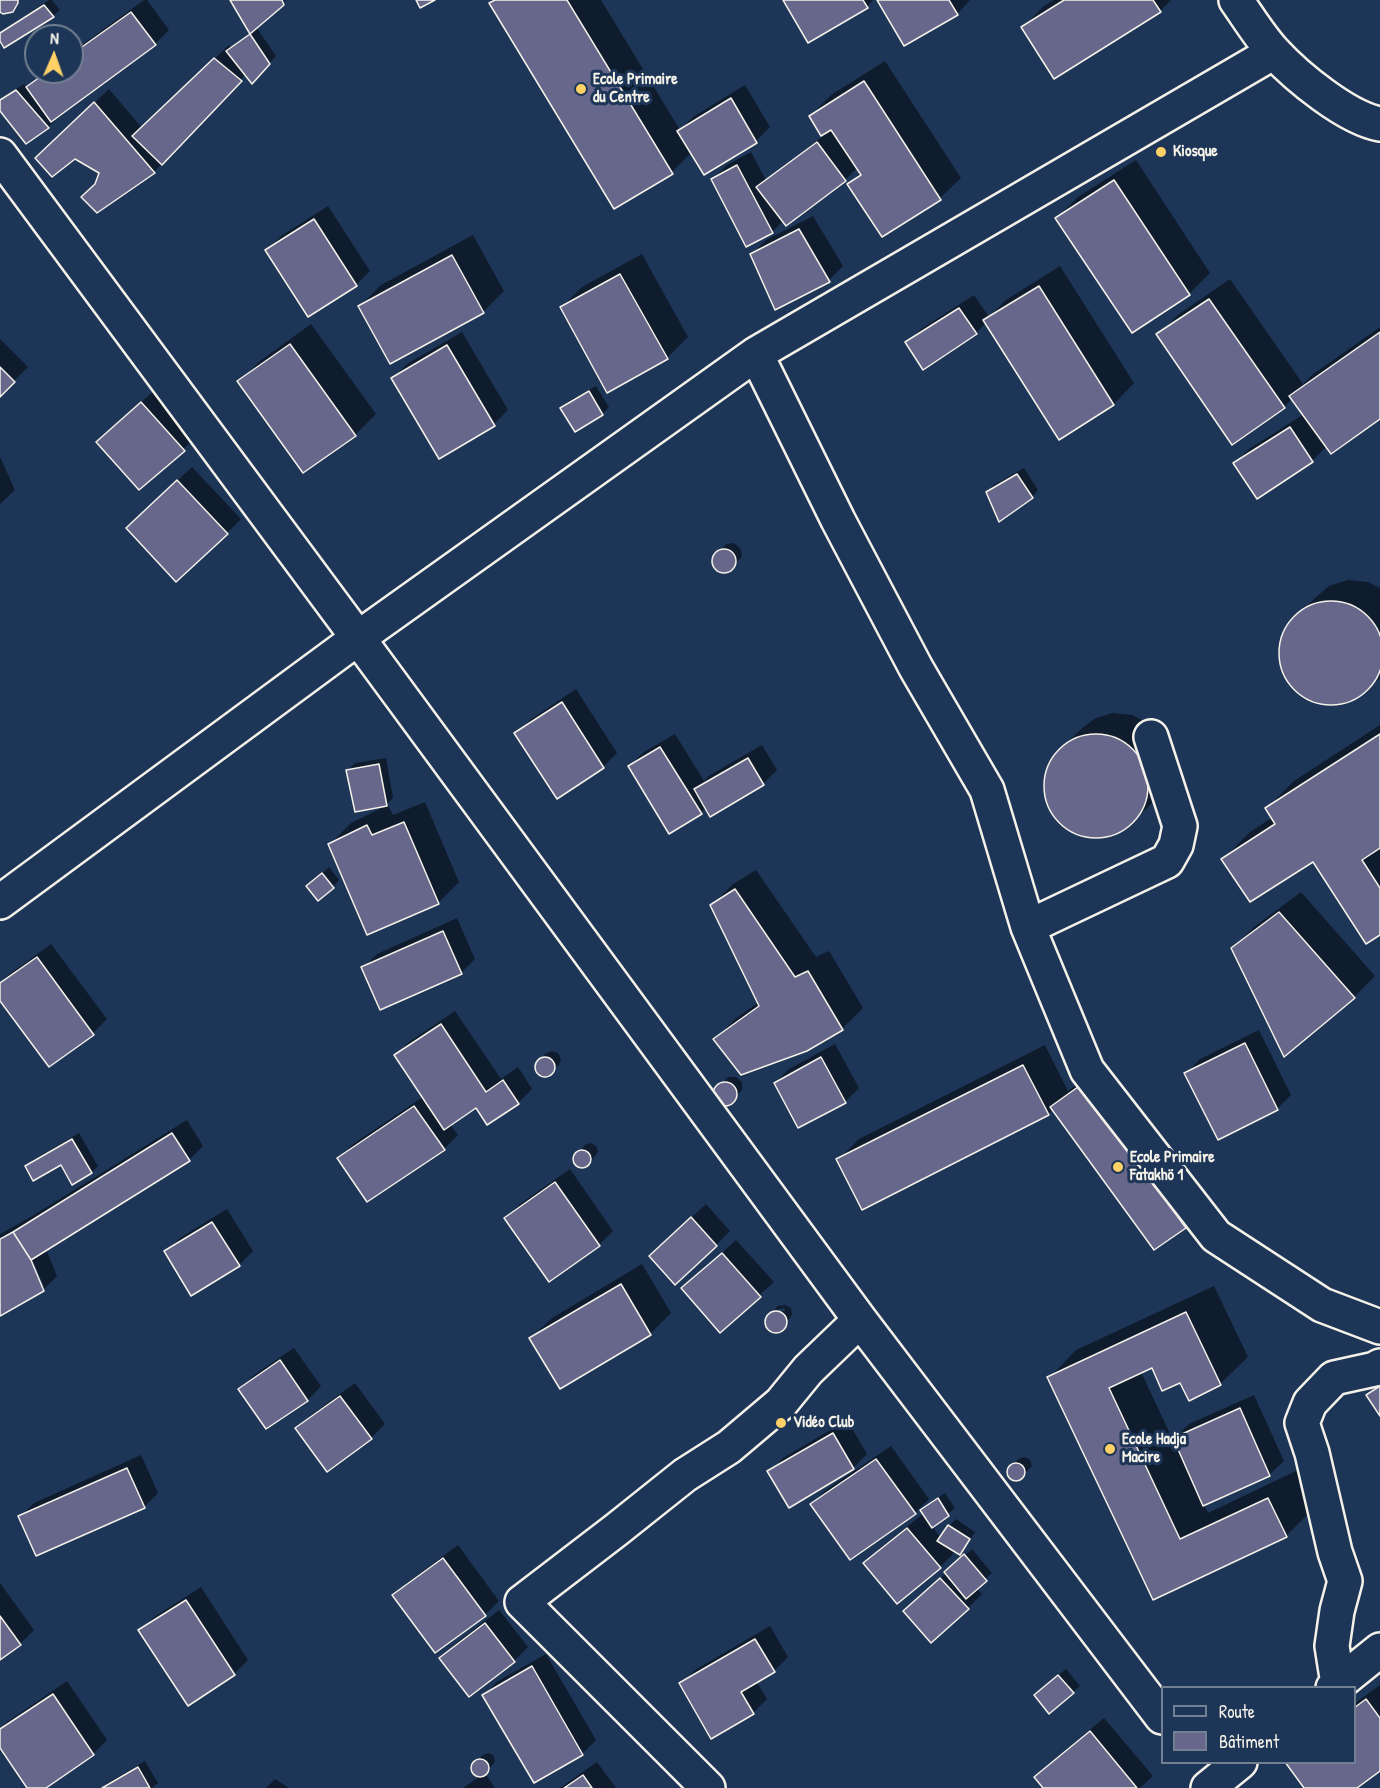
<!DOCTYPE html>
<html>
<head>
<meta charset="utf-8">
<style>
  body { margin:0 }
  #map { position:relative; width:1380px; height:1788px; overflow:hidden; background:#1d3557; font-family:"Patrick Hand",sans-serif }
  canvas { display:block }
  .legend { position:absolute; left:1161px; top:1686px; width:195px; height:78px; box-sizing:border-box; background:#1d3557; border:2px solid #738091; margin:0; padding:8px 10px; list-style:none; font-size:18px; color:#f4f1e8 }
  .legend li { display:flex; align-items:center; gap:12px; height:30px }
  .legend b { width:30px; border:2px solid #738091 }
  .north { position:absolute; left:24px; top:24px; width:60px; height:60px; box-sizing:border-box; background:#1d3557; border:2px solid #738091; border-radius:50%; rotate:2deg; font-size:16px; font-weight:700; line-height:24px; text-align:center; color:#f4f1e8 }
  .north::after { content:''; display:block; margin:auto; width:21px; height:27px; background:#ffd166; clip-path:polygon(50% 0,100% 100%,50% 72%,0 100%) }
</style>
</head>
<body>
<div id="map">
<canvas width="1380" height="1788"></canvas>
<ul class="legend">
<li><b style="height:8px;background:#1d3557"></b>Route</li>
<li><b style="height:16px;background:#66678b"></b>Bâtiment</li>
</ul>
<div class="north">N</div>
</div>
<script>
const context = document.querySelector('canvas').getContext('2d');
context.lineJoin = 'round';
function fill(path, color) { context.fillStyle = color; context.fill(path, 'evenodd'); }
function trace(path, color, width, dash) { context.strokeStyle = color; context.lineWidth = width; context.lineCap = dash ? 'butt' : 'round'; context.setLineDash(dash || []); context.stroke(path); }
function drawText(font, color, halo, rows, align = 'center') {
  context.font = font + ' "Patrick Hand",sans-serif'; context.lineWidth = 6; context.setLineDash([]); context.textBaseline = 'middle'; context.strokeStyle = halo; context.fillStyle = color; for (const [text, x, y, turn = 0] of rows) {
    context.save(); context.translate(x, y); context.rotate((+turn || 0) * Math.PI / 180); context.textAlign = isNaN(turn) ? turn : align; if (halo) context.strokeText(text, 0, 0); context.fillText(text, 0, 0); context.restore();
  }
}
const shadow = new Path2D(`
  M 49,0 L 52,0 L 60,10 L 53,16 L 5,46 L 0,38 L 0,34 L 5,29 Z
  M 144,0 L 147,0 L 169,30 L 155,44 L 53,119 L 55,121 L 48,127 L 0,109 L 0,100 L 3,97 L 24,84 L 27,88 L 43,72 L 72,72 L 72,52 Z
  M 232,0 L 286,0 L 256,27 L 276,56 L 259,75 L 246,74 L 154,172 L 97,211 L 97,183 L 100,173 L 51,144 L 109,89 L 142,128 L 229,45 L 232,48 L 251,33 Z
  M 495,0 L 601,0 L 680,130 L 693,117 L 745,85 L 770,127 L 756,141 L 705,173 L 692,152 L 672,172 L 491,4 Z
  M 784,0 L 873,0 L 867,7 Z
  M 879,0 L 970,0 L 957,14 Z
  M 1054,0 L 1171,0 L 1160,11 L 1023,27 L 1044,6 Z
  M 885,61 L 961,178 L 940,198 L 849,184 L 861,172 L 858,167 L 845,180 L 786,224 L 783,221 L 772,232 L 713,179 L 727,165 L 751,152 L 766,180 L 823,136 L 810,116 L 831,95 Z
  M 1136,160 L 1210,273 L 1189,294 L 1132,331 L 1057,218 L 1078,197 Z
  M 328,206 L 370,271 L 356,285 L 267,250 L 281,236 Z
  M 813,216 L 843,266 L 829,280 L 752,254 L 766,240 Z
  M 473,235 L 504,291 L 483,312 L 360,306 L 381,285 Z
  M 642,254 L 688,337 L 667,358 L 607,390 L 561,308 L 582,287 Z
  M 1060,266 L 1134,383 L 1114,404 L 1059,438 L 986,323 L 976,333 L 907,343 L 921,329 L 974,295 L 989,317 L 1006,300 Z
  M 1230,279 L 1303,384 L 1312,375 L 1380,327 L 1380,417 L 1327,446 L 1312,461 L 1235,463 L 1249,449 L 1304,414 L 1293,398 L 1284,407 L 1158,335 L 1179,314 Z
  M 311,324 L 376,414 L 355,435 L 303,471 L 239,382 L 260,361 Z
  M 462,332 L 508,410 L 494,424 L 439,457 L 393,378 L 407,364 Z
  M 0,339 L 28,367 L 0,395 Z
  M 596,386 L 609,407 L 602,414 L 562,408 L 569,401 Z
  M 156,389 L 198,436 L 139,488 L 112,428 Z
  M 0,457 L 15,490 L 0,504 Z
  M 192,467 L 241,519 L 227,533 L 142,514 Z
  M 1024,468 L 1038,490 L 1032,497 L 987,492 L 994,485 Z
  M 734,543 L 740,548 L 742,554 L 741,558 L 728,570 L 722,571 L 714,565 L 715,555 L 727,544 Z
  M 1348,580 L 1368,582 L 1380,588 L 1380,678 L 1354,700 L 1333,704 L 1311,700 L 1296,689 L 1285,674 L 1281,656 L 1283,637 L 1293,620 L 1315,598 L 1329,586 Z
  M 576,689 L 617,753 L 603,767 L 516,734 L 530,720 Z
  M 1112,713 L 1132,715 L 1150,724 L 1157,798 L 1135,820 L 1118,832 L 1097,837 L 1076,833 L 1060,822 L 1049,806 L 1045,788 L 1047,769 L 1057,753 L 1079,731 L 1094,719 Z
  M 1380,725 L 1380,933 L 1313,860 L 1223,859 L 1250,832 L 1273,817 L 1267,808 L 1294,781 Z
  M 675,734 L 704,781 L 710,775 L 762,745 L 777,770 L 763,784 L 706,808 L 701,813 L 629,766 L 644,752 Z
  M 386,758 L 393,798 L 387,804 L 356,810 L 348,770 L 355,763 Z
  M 425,802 L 459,882 L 438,903 L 330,844 L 351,823 L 388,805 L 393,815 Z
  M 329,867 L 339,880 L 333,887 L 314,880 Z
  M 756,870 L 816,957 L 829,951 L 863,1008 L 842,1029 L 715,1040 L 735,1019 L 759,1002 L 712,905 L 733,884 Z
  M 1301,892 L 1375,976 L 1354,997 L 1233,948 L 1254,927 Z
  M 457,918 L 475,959 L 461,973 L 363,968 L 377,954 Z
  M 51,944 L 107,1019 L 93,1033 L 49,1065 L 0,998 L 0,983 L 7,976 Z
  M 455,1011 L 501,1079 L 518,1067 L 532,1089 L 518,1103 L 488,1123 L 477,1106 L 450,1124 L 458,1135 L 444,1149 L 339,1158 L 353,1144 L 423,1097 L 395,1056 L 409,1042 Z
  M 1259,1030 L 1291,1095 L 1277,1109 L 1186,1074 L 1200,1059 Z
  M 835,1044 L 859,1088 L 845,1102 L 775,1083 L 789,1069 Z
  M 1045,1045 L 1068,1091 L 1103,1065 L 1206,1206 L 1185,1227 L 1053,1109 L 1048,1114 L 838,1160 L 859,1139 Z
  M 552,1051 L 558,1053 L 561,1059 L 559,1065 L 545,1076 L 539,1074 L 536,1068 L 538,1061 L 545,1054 Z
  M 728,1077 L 736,1077 L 742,1082 L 742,1090 L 730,1104 L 722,1104 L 716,1099 L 715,1091 Z
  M 187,1120 L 203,1146 L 189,1160 L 46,1249 L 57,1276 L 43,1290 L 0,1314 L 0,1234 L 29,1218 ZM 29,1252 L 44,1287 L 41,1287 L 26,1253 Z
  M 79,1133 L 98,1166 L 92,1172 L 61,1163 L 26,1166 L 33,1160 Z
  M 591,1143 L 596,1146 L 598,1152 L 588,1165 L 581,1167 L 576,1163 L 574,1158 L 585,1145 Z
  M 570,1169 L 613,1231 L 599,1245 L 550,1280 L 506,1218 L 520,1204 Z
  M 706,1204 L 730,1231 L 716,1245 L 665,1242 Z
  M 227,1209 L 253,1251 L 239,1265 L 166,1252 L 180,1238 Z
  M 736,1240 L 774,1282 L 720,1330 L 683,1288 Z
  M 642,1264 L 671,1313 L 650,1334 L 531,1338 L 552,1318 Z
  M 1214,1286 L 1248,1357 L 1220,1384 L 1153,1366 L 1141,1372 L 1173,1440 L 1189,1424 L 1254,1395 L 1284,1461 L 1269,1475 L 1204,1504 L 1208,1513 L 1296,1471 L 1313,1509 L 1286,1536 L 1154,1598 L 1049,1378 L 1076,1350 Z
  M 785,1305 L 791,1308 L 792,1315 L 781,1329 L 774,1330 L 768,1327 L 766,1320 L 771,1313 L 785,1311 L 784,1308 L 774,1310 L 778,1306 Z
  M 294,1348 L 321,1386 L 308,1400 L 267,1427 L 240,1389 L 254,1375 Z
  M 355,1383 L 385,1424 L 371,1438 L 297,1429 L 311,1415 Z
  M 847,1420 L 867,1454 L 853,1468 L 769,1472 L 783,1458 Z
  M 891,1446 L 929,1499 L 915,1513 L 812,1504 L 826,1490 Z
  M 141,1455 L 158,1493 L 144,1507 L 20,1517 L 34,1503 Z
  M 1025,1457 L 1030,1460 L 1032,1466 L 1028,1470 L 1021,1478 L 1015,1479 L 1010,1476 L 1009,1470 L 1012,1465 L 1020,1458 Z
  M 945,1493 L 955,1508 L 932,1526 L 941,1538 L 949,1526 L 956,1519 L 975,1532 L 966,1547 L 959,1553 L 949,1548 L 954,1553 L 940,1567 L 865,1563 L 879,1549 L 924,1513 L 922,1510 L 929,1504 Z
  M 458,1545 L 499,1601 L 485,1615 L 394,1596 L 408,1582 Z
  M 972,1549 L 992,1573 L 976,1588 L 982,1594 L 968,1608 L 919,1598 Z
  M 0,1583 L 34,1630 L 20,1644 L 0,1658 Z
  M 201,1587 L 248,1660 L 234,1674 L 140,1631 L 154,1617 Z
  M 499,1610 L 528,1647 L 514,1661 L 470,1695 L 441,1658 L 455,1644 Z
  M 770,1626 L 788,1657 L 774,1671 L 756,1681 L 767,1699 L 753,1713 L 681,1684 L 695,1670 Z
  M 546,1654 L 596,1740 L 582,1754 L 484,1695 L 498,1681 Z
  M 1066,1669 L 1080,1686 L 1073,1692 L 1042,1689 Z
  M 67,1681 L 107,1740 L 93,1754 L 43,1788 L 29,1788 L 0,1746 L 0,1729 L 7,1722 Z
  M 1380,1685 L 1380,1769 L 1355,1788 L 1306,1788 L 1354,1762 L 1354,1704 Z
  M 1104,1718 L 1153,1776 L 1140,1788 L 1045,1788 L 1036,1777 L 1050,1763 Z
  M 488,1753 L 493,1755 L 495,1761 L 494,1763 L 485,1773 L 495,1788 L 463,1788 L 482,1775 L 475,1773 L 473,1768 L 476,1762 L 483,1755 Z
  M 145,1761 L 158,1783 L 152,1788 L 102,1788 L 106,1784 Z
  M 597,1762 L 616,1788 L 560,1788 Z
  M 275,1779 L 289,1788 L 266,1788 Z`);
const building = new Path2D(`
  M 0,0 L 18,0 L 18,3 L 13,12 L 3,14 L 0,12 Z
  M 230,0 L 282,0 L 284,5 L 250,34 Z
  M 416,0 L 435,0 L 420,8 Z
  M 495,0 L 567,0 L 673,174 L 614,209 L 489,3 Z
  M 783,0 L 863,0 L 868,8 L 808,43 Z
  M 877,0 L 949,0 L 958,15 L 904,46 Z
  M 1064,0 L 1153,0 L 1161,12 L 1054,79 L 1021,27 Z
  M 44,5 L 54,17 L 4,48 L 0,41 L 0,33 Z
  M 131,12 L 156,45 L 51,122 L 26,87 L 47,72 L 72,72 L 72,54 Z
  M 250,34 L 270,64 L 252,84 L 226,51 Z
  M 214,58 L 242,81 L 162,165 L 132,136 Z
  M 864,81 L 941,200 L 882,237 L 847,184 L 861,175 L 831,130 L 821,136 L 809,116 Z
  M 16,90 L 49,128 L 26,144 L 0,111 L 0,100 Z
  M 731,98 L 757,143 L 704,175 L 677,131 Z
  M 94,102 L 155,173 L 97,213 L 81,197 L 95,184 L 99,173 L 75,159 L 52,177 L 35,158 Z
  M 817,142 L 846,181 L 786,226 L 756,187 Z
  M 737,165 L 773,233 L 746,247 L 711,179 Z
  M 1114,180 L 1190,295 L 1132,333 L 1055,218 Z
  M 314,219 L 357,286 L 308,317 L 265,250 Z
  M 799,229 L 830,282 L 775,310 L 750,254 Z
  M 452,255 L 484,313 L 390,364 L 358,306 Z
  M 620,274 L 668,359 L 607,393 L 560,307 Z
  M 1039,286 L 1114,405 L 1059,440 L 983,320 Z
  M 1209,299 L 1285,408 L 1232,445 L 1156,334 Z
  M 959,308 L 977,334 L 923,370 L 905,342 Z
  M 1380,332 L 1380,419 L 1331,454 L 1289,396 Z
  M 290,344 L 356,436 L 303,473 L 237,381 Z
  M 447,345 L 495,426 L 439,459 L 391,378 Z
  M 0,367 L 15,382 L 0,397 Z
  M 589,391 L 603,415 L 575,432 L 560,408 Z
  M 141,402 L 185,451 L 139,490 L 96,442 Z
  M 1290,427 L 1313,462 L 1257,499 L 1233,463 Z
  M 1017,474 L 1033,498 L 999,522 L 986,492 Z
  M 177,480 L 228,534 L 176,582 L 126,528 Z
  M712 561a12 12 0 1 1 24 0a12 12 0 1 1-24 0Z
  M1279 653a52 52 0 1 1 104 0a52 52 0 1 1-104 0Z
  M 562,702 L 604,768 L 557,799 L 514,733 Z
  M1044 786a52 52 0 1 1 104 0a52 52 0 1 1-104 0Z
  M 1380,734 L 1380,848 L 1362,860 L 1380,888 L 1380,935 L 1366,944 L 1313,862 L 1250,902 L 1221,859 L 1275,824 L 1265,808 Z
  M 660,747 L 702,814 L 669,834 L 628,766 Z
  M 748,758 L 764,785 L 710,817 L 694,789 Z
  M 379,764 L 387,806 L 355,812 L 346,770 Z
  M 404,822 L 439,904 L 367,935 L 328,844 L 367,825 L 372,835 Z
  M 322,873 L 334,888 L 318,901 L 306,886 Z
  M 735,889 L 795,977 L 808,971 L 843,1030 L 807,1051 L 741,1075 L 713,1039 L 759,1006 L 710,905 Z
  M 1279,912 L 1355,998 L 1284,1057 L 1231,948 Z
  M 443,931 L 462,974 L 380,1010 L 361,967 Z
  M 37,957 L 94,1035 L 49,1067 L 0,1001 L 0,983 Z
  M 441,1024 L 486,1092 L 503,1080 L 519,1104 L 487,1125 L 476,1108 L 444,1130 L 394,1055 Z
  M 1245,1043 L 1278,1110 L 1218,1140 L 1184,1073 Z
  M535 1067a10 10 0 1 1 20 0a10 10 0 1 1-20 0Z
  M 821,1057 L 846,1103 L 798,1128 L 774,1083 Z
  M 1023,1065 L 1049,1115 L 862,1210 L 836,1159 Z
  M713 1094a12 12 0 1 1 24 0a12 12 0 1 1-24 0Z
  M 1082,1084 L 1186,1228 L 1154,1250 L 1050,1107 Z
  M 414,1106 L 445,1150 L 367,1202 L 337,1158 Z
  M 172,1133 L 190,1161 L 31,1260 L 13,1232 Z
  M 72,1139 L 92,1173 L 72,1185 L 61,1165 L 33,1181 L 25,1166 Z
  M573 1159a9 9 0 1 1 18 0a9 9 0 1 1-18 0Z
  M 555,1182 L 600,1246 L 549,1282 L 504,1218 Z
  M 691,1217 L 717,1246 L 675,1285 L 649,1256 Z
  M 212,1222 L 240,1266 L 191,1296 L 164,1251 Z
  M 13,1232 L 31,1260 L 44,1291 L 0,1316 L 0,1239 Z
  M 722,1253 L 761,1297 L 720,1333 L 681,1288 Z
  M 621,1284 L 651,1335 L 560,1389 L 529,1338 Z
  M765 1322a11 11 0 1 1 22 0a11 11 0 1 1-22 0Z
  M 1186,1312 L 1221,1385 L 1189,1401 L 1180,1383 L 1162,1391 L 1152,1368 L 1109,1388 L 1180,1539 L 1268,1498 L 1287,1537 L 1153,1600 L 1047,1377 Z
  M 280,1360 L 308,1401 L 266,1429 L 238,1389 Z
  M 1380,1386 L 1380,1416 L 1366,1395 Z
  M 340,1396 L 372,1439 L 327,1472 L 295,1428 Z
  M 1240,1408 L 1270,1476 L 1203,1506 L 1173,1438 Z
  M 833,1433 L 854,1469 L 789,1508 L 767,1471 Z
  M 876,1459 L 916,1514 L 850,1560 L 810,1504 Z
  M1007 1472a9 9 0 1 1 18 0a9 9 0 1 1-18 0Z
  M 127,1468 L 145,1508 L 36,1556 L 18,1516 Z
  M 938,1498 L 949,1516 L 932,1528 L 920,1510 Z
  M 948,1525 L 970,1539 L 960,1555 L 937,1541 Z
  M 907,1528 L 941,1568 L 897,1604 L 863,1563 Z
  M 964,1554 L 987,1581 L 966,1599 L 944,1572 Z
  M 443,1558 L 486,1616 L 435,1653 L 392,1595 Z
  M 940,1578 L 969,1609 L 931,1643 L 903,1611 Z
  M 186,1600 L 235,1675 L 188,1706 L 138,1630 Z
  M 0,1616 L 21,1645 L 0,1660 Z
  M 485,1623 L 515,1662 L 469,1697 L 439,1658 Z
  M 755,1639 L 775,1672 L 741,1692 L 754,1714 L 711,1739 L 679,1683 Z
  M 532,1666 L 583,1755 L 534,1783 L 482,1695 Z
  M 1058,1675 L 1074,1693 L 1049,1714 L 1034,1695 Z
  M 53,1694 L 94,1755 L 46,1788 L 27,1788 L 0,1748 L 0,1729 Z
  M 1366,1699 L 1380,1718 L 1380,1771 L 1357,1788 L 1304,1788 L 1285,1762 L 1354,1762 L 1354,1708 Z
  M 1090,1731 L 1137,1788 L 1043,1788 L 1034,1777 Z
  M471 1768a9 9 0 1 1 18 0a9 9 0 1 1-18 0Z
  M 138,1767 L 150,1788 L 102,1788 Z
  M 583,1775 L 592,1788 L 564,1788 Z`);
const minor = new Path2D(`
  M 1236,0 C 1248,17 1260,37 1274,52 C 1297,77 1347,118 1380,124
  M 0,155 L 358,638 L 860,1320 L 1162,1717
  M 756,354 L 838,520 L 916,668 L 987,790 L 1028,927 L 1087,1070 L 1216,1236 L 1322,1305 L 1380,1327
  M 0,902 L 358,638 L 756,354 L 1274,52
  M 1028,927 L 1167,861 L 1176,845 L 1180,826 L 1151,737
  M 1338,1684 L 1332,1646 L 1337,1611 L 1345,1581 L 1335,1552 L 1312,1453 L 1302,1423 L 1310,1403 L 1334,1378 L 1375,1369 L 1380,1366
  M 1333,1688 L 1380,1650
  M 708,1788 L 522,1602 L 616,1530 L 685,1475 L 729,1447 L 781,1403 L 808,1370 L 860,1320
  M 1208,1788 L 1240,1762`);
const markers = [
  [581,89,6,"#ffd166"],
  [1161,152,6,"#ffd166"],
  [1118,1167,6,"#ffd166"],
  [781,1423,6,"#ffd166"],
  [1110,1449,6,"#ffd166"]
];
const poiNames = [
  ["Ecole Primaire",593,80],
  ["du Centre",593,98],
  ["Kiosque",1173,152],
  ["Ecole Primaire",1130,1158],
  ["Fatakhö 1",1130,1176],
  ["Vidéo Club",793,1423],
  ["Ecole Hadja",1122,1440],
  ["Macire",1122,1458]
];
fill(shadow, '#0007');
fill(building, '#66678b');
trace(building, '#f4f1e8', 1.5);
trace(minor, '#f4f1e8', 38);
trace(minor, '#1d3557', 33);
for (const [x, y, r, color] of markers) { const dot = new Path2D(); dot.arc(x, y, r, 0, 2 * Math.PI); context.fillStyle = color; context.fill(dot); trace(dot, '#1d3557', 2); }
drawText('bold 16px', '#f4f1e8', '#1d3557', poiNames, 'left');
</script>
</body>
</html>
